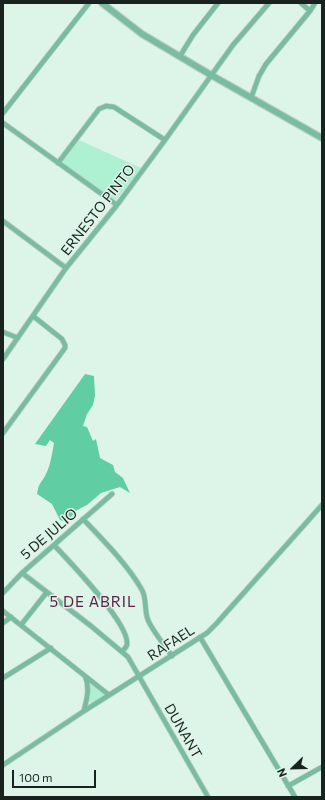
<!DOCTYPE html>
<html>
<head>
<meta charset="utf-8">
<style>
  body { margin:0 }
  #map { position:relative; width:325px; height:800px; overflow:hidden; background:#ddf5e9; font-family:Commissioner,sans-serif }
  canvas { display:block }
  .frame { position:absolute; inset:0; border:4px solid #19221e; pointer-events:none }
  .north { position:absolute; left:273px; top:748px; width:40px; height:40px; -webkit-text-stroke:3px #ddf5e9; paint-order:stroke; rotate:247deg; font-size:11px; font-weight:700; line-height:16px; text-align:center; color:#19221e }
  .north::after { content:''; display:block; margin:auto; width:14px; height:18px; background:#19221e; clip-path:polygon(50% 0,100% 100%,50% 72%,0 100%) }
  .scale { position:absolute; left:12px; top:770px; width:84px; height:18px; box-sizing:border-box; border:2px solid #19221e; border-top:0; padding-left:5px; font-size:12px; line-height:14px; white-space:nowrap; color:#19221e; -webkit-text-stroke:3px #ddf5e9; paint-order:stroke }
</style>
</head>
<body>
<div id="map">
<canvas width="325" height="800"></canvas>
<div class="frame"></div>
<div class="north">N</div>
<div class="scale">100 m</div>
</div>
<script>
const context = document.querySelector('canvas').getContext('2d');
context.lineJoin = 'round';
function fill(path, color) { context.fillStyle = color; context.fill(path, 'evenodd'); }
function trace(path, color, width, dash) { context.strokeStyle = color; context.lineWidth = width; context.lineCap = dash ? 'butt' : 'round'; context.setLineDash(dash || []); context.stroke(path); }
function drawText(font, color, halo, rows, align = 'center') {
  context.font = font + ' Commissioner,sans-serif'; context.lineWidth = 3; context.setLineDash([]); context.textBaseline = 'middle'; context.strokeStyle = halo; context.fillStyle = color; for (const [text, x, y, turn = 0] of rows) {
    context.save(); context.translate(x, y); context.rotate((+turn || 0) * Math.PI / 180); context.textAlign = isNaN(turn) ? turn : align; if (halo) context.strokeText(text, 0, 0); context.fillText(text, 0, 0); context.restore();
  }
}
const green = new Path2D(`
  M 79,140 L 141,168 L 116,200 L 112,199 L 63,163 L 63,160 Z
  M 92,684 L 104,694 L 103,696 L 92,703 L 89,702 L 90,685 Z`);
const forest = new Path2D(`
  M 85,374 L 94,376 L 95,396 L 93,405 L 87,414 L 83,426 L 87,427 L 93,441 L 96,439 L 100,458 L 113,465 L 115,472 L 123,478 L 130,493 L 120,487 L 101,493 L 87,505 L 77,510 L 66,522 L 60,520 L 52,504 L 37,494 C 39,482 41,484 46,474 C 51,464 52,453 54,443 L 50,440 L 46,446 L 35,444 Z`);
const minor = new Path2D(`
  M 301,3 L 310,11
  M 180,56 L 193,35 L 218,3
  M 251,98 L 259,76 L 266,64 L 310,11 L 315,3
  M 3,113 L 89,3
  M 3,123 L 117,205
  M 58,163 L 99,109 L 106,106 L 114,107 L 165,140
  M 3,221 L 66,268
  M 3,332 L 18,338
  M 3,359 L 66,268 L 117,205 L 165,140 L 233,45 L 269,3
  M 3,433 L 65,348 L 65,345 L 62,339 L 33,316
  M 83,519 C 103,540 128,565 142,590 C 147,599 144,610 148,620 C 152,630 165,646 172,656
  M 54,545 C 69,561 129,623 127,644 C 127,647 124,649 122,652
  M 22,573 L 91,626 L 128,657 L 208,797
  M 3,593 L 22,573 L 112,494
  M 3,611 L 109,695
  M 3,623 L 11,617
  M 21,625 L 47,592
  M 200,637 L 295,797
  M 3,678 L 51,648
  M 84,710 C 87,699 90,687 85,676
  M 3,765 L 84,711 L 207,633 L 216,624 L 322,505
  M 288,786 L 322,767`);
const tertiary = new Path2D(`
  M 102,3 L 142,34 L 211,75 L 322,138`);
const streetNames = [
  ["ERNESTO PINTO",98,210,-52],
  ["5 DE JULIO",49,534,-41],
  ["RAFAEL",171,643,-33],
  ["DUNANT",183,731,60]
];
const neighbourhoodNames = [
  ["5 DE ABRIL",93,602]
];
fill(green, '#adf1d2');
fill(forest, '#61cda2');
trace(minor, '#bacfc4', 6);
trace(tertiary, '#bacfc4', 8);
trace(minor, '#79bc9f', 4.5);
trace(tertiary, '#79bc9f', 6);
drawText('14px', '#19221e', '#ddf5e9', streetNames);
context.letterSpacing = '1px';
drawText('15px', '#5c2046', '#ddf5e9', neighbourhoodNames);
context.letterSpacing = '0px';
</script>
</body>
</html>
